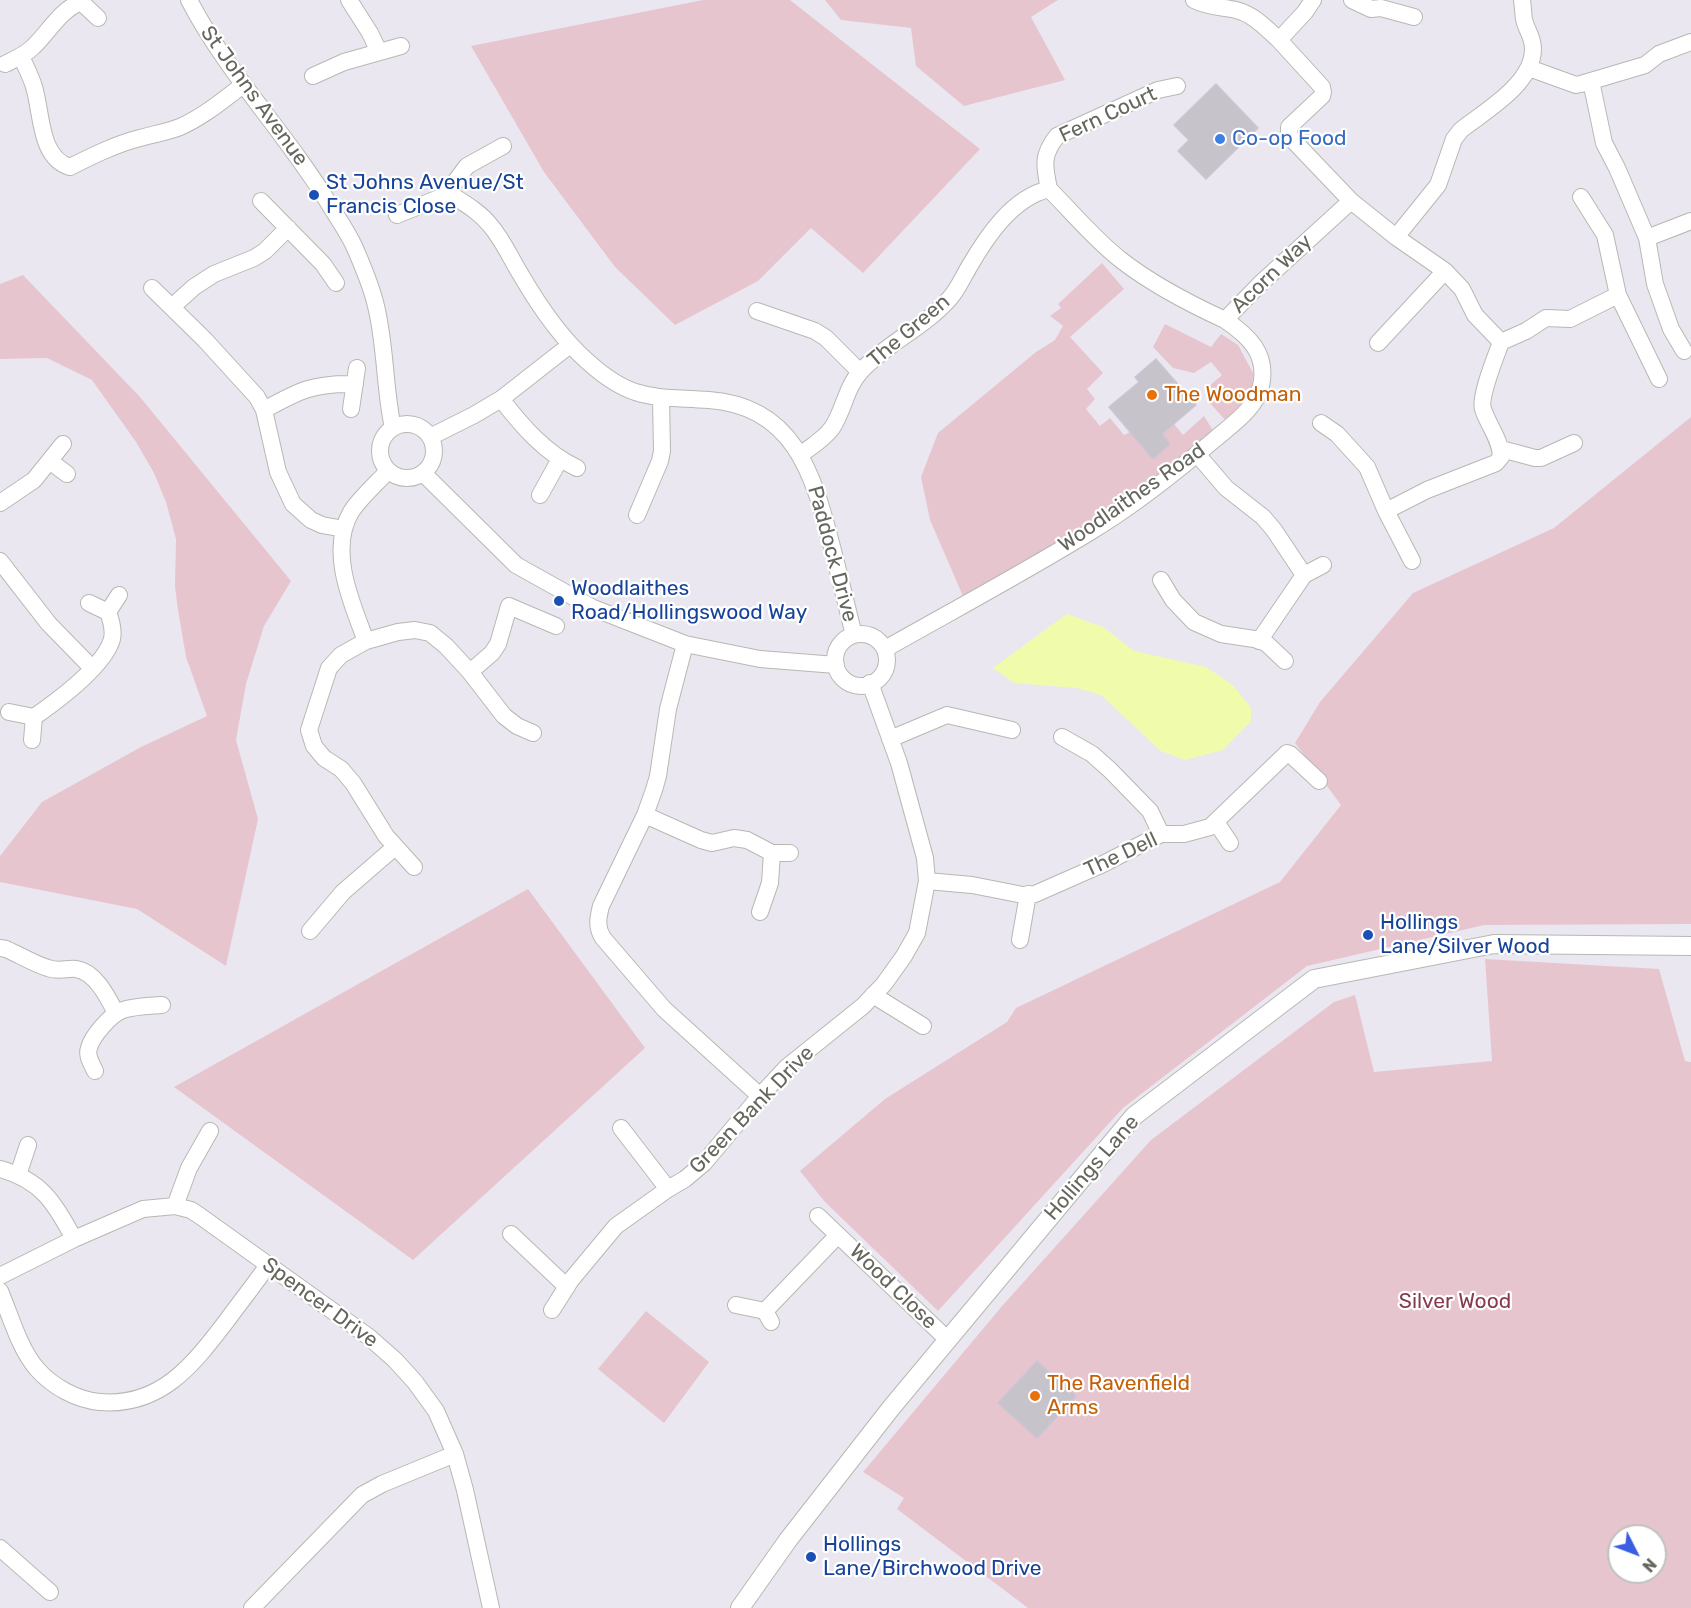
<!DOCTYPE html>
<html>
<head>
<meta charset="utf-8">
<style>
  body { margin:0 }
  #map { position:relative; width:1691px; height:1608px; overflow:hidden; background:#ebe7f0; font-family:Rubik,sans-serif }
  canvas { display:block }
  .north { position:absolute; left:1607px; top:1524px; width:60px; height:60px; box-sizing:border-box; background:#fff; border:2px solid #c1c2bf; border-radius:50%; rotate:132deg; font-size:16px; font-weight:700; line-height:24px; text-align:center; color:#64675e }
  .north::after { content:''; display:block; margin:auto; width:21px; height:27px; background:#3a5ee3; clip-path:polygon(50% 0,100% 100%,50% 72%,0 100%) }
</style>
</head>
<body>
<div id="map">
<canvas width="1691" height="1608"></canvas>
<div class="north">N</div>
</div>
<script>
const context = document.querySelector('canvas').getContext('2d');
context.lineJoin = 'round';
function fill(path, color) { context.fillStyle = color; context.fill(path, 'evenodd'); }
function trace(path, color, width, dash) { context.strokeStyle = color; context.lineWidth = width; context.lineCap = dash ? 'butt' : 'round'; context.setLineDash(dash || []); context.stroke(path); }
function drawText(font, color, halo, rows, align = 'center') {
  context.font = font + ' Rubik,sans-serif'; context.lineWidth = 4.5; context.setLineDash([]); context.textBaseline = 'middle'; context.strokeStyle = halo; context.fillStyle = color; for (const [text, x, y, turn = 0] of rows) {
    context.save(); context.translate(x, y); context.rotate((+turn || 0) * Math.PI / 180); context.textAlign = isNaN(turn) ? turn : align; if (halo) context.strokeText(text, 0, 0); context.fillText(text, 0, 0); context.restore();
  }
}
const green = new Path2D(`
  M 703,0 L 790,0 L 980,149 L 863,273 L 811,228 L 758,281 L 675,325 L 615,267 L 544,172 L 471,46 Z
  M 825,0 L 1058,0 L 1031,17 L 1065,80 L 964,106 L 916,66 L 911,28 L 841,20 Z
  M 1102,263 L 1124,289 L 1070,337 L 1103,373 L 1087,389 L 1095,399 L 1086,409 L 1100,426 L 1110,418 L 1124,435 L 1130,432 L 1153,458 L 1170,444 L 1162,434 L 1174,424 L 1183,435 L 1204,416 L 1217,437 L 1162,482 L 966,603 L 930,520 L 921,477 L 938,433 L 1036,352 L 1055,340 L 1063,326 L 1050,316 L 1061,308 L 1058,304 Z
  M 23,275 L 140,397 L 291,581 L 264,626 L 246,684 L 236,740 L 258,819 L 226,966 L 137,909 L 0,882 L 0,856 L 42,802 L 141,747 L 207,716 L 186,657 L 178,610 L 175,587 L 176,539 L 166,502 L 154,473 L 136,442 L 92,380 L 47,358 L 0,359 L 0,284 Z
  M 1165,324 L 1211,347 L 1221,334 L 1238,345 L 1253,373 L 1252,405 L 1228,423 L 1208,401 L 1208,387 L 1222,375 L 1211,362 L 1194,373 L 1173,368 L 1153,347 Z
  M 1691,417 L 1691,924 L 1484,925 L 1307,966 L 1123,1108 L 938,1311 L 825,1202 L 800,1171 L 885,1099 L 1007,1022 L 1016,1008 L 1280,882 L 1341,805 L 1295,743 L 1320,702 L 1413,593 L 1554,528 Z
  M 528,889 L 645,1048 L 413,1260 L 174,1087 Z
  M 1485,959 L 1659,969 L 1685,1061 L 1691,1062 L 1691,1608 L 1028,1608 L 897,1509 L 904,1498 L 863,1472 L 1003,1305 L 1151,1140 L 1334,1002 L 1355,995 L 1374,1072 L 1492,1061 ZM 1619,1536 L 1655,1536 L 1655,1572 L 1619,1572 Z
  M 646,1311 L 709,1362 L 664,1423 L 598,1369 Z`);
const water = new Path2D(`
  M 1067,614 L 1103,627 L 1134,651 L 1206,667 L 1233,685 L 1251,708 L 1251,721 L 1223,750 L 1185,760 L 1161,751 L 1101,695 L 1077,688 L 1014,683 L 993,668 Z`);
const building = new Path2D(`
  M 1216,84 L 1258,128 L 1206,179 L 1178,151 L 1189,140 L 1174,125 Z
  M 1156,359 L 1196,405 L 1162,434 L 1170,444 L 1153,459 L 1109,407 L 1139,382 L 1135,377 Z
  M 1037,1361 L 1076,1396 L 1037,1438 L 998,1403 Z`);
const minor = new Path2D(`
  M 81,0 L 81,2 L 98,18
  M 189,0 C 228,75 288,135 331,207 C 339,220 348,233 354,246 C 362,264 370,283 375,302 C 386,343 384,387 393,428
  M 349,0 L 370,33 L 379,52
  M 1194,0 C 1208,7 1221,7 1236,10 C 1253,14 1266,28 1279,40
  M 1313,0 L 1305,12 L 1279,40 L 1322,87 L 1323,92 L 1322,96 L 1289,127 L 1289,136 L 1351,201 L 1396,237 L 1438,185 L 1454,139 L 1461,130 C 1485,111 1533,84 1533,49 C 1533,36 1526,30 1524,19 C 1523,13 1523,6 1522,0
  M 1352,0 L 1371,9 L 1381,8 L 1414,17
  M 21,56 C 25,66 31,76 34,87 C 42,112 39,158 70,167 C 92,156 116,144 140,138 C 154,134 167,132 180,127 C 203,117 223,100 243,85
  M 5,64 C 15,59 25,55 33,47 C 49,32 60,10 81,2
  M 1529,68 L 1576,85 L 1581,84 L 1645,65 L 1659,54 L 1691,42
  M 313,76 L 344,62 L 401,46
  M 1591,81 L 1604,143 L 1617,168 L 1647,238 L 1655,284 L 1671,329 L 1684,351
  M 1049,189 C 1072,212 1095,240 1121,260 C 1153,285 1188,303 1225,320 L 1260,284 L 1351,201
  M 1049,189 C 1044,165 1042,155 1057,136 L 1158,90 L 1177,86
  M 447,192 C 462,202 479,211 490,225 C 503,240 511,259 521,275 C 539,306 561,338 587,361 C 632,402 653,396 709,400 C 793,406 813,473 831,543 C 839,573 846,604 854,635
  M 261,201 L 323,264 L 336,283
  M 397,215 L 439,198 L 449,190 L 467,166 L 503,146
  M 1647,238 L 1691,221
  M 152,288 L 205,340 L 257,397 L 264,410 L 278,472 L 293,504 L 311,520 L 322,525 L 344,529
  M 1618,295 L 1659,379
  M 173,306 L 194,287 L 214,274 L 254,258 L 265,251 L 288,228
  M 757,311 L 815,331 L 826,338 L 860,372
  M 1501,342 L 1526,331 L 1546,318 L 1570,319 L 1618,295 L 1605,235 L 1581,197
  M 1378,343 L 1445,271
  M 501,399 C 522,426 545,453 577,468
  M 351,409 L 357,368
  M 264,410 C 300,390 314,383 355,384
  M 1321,423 L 1337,434 L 1367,467 L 1386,511 L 1412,561
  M380 451a27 27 0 1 1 54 0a27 27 0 1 1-54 0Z
  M 430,437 L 474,415 L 501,399 L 570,345
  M 1501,449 L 1535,458 L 1541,458 L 1574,443
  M 1197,454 L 1226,488 L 1263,517 L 1274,530 L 1304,575
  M 800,455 C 811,447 824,439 832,428 C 844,410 846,387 861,371 C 887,343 925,327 950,298 C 958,289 963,277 969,267 C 987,236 1012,198 1049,189
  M 51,462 L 67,474
  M 423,473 L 516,565 L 593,608 L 685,644 L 760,659 L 836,665
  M 540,495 L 560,459
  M 0,503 L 34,480 L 63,444
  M 1386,511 L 1427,490 L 1496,463 L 1501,457 C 1501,440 1488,425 1483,409 C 1479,397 1496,356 1501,342 L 1475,315 L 1462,289 L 1445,271 L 1396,237
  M 637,515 L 660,461 L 662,451 L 661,398
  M 0,561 L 49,624 L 92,668
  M 1161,580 L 1173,600 L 1194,622 L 1221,634 L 1254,639 L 1266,643 L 1285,661
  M 89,603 L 108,612 L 119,595
  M835 660a26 26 0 1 1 52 0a26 26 0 1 1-52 0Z
  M 366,641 C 352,604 328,551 351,512 C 360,498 376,484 388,471
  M 1259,641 L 1304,575 L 1323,565
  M 685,644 L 668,709 L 658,776 L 654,790 L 645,815 L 601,906 C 598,918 596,927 603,938 L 664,1009 L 760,1096
  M 885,649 C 954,610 1023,573 1090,532 C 1134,506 1175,473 1214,440 C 1231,425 1255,410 1261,386 C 1268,354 1249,336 1225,320
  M 470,672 L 492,653 L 498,644 L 509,606 L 556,626
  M 9,712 L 34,717 L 32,740
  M 34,717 C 57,701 104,667 112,639 C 114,630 111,620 108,612
  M 1062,737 L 1092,754 L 1110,770 L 1150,811 L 1161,834
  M 890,739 L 947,715 L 1012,730
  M 645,815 L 701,840 L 712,843 L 734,838 L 747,840 L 772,853 L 790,853
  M 1216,822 L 1230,843
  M 414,867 L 386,836 L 353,783 L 341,769 L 324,758 L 314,746 L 309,730 L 329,668 L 341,655 L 366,641 L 398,632 L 415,630 L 430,633 L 446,646 L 470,672 L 504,716 L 517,726 L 533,733
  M 927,881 L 972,885 L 1023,895 L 1035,894 L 1103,864 L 1161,834 L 1184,834 L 1210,827 L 1287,753 L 1290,754 L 1319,781
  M 760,912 L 770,883 L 772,853
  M 310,931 L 343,892 L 395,847
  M 1020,940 L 1028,894
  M 0,948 L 6,949 C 20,955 34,964 48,968 C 58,972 67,968 76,969 C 96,972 108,998 116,1013
  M 873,995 L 923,1026
  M 95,1071 C 92,1064 86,1056 89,1048 C 92,1036 111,1014 123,1010 C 135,1006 149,1006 162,1005
  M 621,1128 L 668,1189
  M 0,1169 C 41,1180 55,1203 74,1239
  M 18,1175 L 28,1145
  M 175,1206 L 189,1168 L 210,1131
  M 818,1216 L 947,1339
  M 511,1234 L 567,1287
  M 0,1276 L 74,1239 L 143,1209 L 175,1206 L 191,1210 L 200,1216 L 369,1337 L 395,1360 L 415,1382 L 436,1411 L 455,1454 L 465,1490 L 491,1608
  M 0,1291 C 11,1317 19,1348 37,1369 C 53,1387 77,1400 100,1402 C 160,1407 192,1366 225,1323 C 239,1304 254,1285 268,1265
  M 736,1305 L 765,1311 L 771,1322
  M 552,1310 L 571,1280 L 616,1226 L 668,1189 L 685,1179 L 704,1163 L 760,1096 L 787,1067 L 863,1006 L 884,984 L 904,956 L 917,933 L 927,881 L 925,858 L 899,763 L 870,683
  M 765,1311 L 838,1235
  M 0,1548 L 50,1592
  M 252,1608 L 362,1495 L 382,1484 L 455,1454`);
const tertiary = new Path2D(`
  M 740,1608 L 788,1540 L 891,1408 L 1134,1116 L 1314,979 L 1494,944 L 1691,946`);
const markers = [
  [1220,139,6,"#3f7fe0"],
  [314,195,6,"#1a4fb4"],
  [1152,395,6,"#e8710a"],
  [559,601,6,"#1a4fb4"],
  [1368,935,6,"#1a4fb4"],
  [1035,1396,6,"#e8710a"],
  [811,1557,6,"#1a4fb4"]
];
const streetNames = [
  ["St Johns Avenue",254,96,54],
  ["Fern Court",1108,115,-25],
  ["Acorn Way",1272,274,-44],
  ["The Green",909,331,-40],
  ["Woodlaithes Road",1132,498,-35],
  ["Paddock Drive",832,554,75],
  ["The Dell",1121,855,-25],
  ["Green Bank Drive",752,1110,-46],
  ["Hollings Lane",1092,1168,-49],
  ["Wood Close",893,1287,44],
  ["Spencer Drive",320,1303,36]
];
const shopNames = [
  ["Co-op Food",1232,139]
];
const transitNames = [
  ["St Johns Avenue/St",326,183],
  ["Francis Close",326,207],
  ["Woodlaithes",571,589],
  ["Road/Hollingswood Way",571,613],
  ["Hollings",1380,923],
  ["Lane/Silver Wood",1380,947],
  ["Hollings",823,1545],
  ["Lane/Birchwood Drive",823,1569]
];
const foodNames = [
  ["The Woodman",1164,395],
  ["The Ravenfield",1047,1384],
  ["Arms",1047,1408]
];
const parkNames = [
  ["Silver Wood",1455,1302]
];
fill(green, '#e6c5cf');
fill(water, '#f0fcab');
fill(building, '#c6c3cb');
trace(building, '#cbc5d5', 1.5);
trace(minor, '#b6b9b2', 18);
trace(tertiary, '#b6b9b2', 20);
trace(minor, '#fff', 16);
trace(tertiary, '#fff', 18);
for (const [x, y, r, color] of markers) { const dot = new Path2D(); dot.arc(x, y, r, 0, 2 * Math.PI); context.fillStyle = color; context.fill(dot); trace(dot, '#fff', 2); }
drawText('21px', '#64675e', '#fff', streetNames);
drawText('21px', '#366cbe', '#fff', shopNames, 'left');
drawText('21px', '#164399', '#fff', transitNames, 'left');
drawText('21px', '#c56008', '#fff', foodNames, 'left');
drawText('21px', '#893b4e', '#fff', parkNames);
</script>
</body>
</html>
